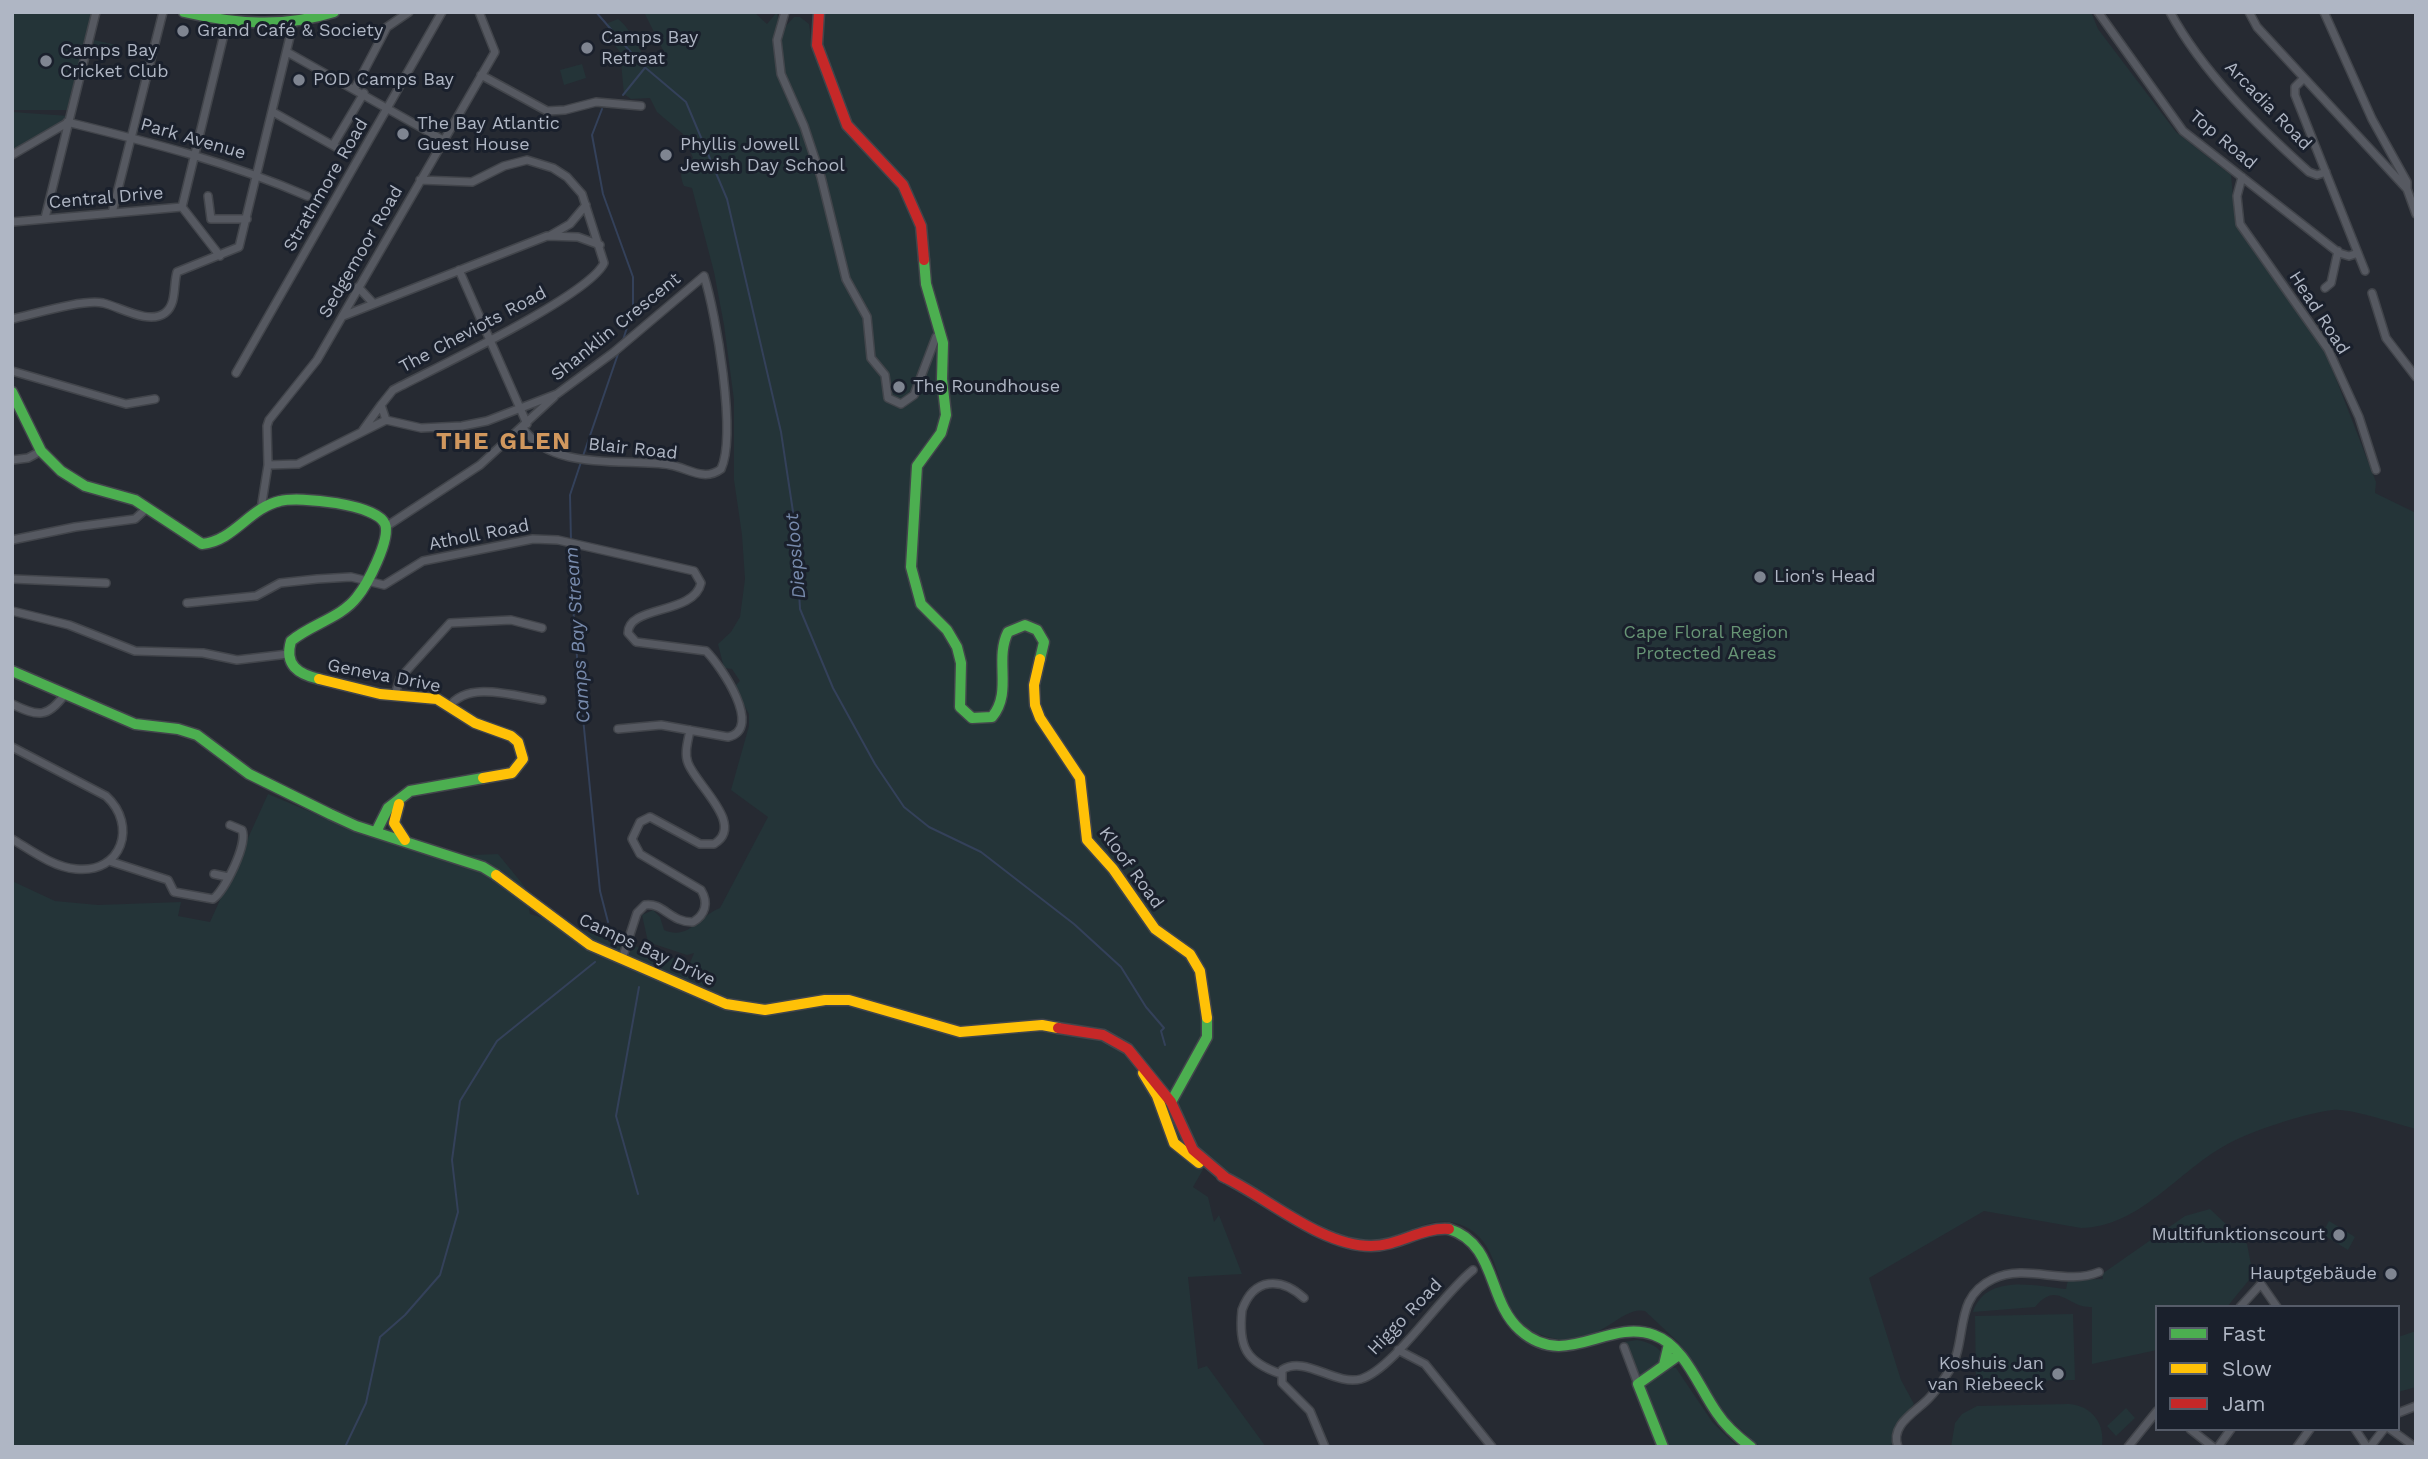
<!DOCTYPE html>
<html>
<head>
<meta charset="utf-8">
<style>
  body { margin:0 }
  #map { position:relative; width:2428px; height:1459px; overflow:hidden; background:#262a32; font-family:"Work Sans",sans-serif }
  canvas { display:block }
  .frame { position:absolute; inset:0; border:14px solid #afb6c4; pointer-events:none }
  .legend { position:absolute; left:2155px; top:1305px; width:245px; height:126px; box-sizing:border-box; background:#1a202c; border:2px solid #565c69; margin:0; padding:9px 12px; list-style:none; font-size:21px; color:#afb6c4 }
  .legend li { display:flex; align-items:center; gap:14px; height:35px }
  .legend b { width:35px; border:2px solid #565c69 }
</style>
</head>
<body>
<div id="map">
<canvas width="2428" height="1459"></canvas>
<div class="frame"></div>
<ul class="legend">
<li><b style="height:9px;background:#4caf50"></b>Fast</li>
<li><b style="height:9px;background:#ffc107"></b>Slow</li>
<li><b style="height:9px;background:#c62828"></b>Jam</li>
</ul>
</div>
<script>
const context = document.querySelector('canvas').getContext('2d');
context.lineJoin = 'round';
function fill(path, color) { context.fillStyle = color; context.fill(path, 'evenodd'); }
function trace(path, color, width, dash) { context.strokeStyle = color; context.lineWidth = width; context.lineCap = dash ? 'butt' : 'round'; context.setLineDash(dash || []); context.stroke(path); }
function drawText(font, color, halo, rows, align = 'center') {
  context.font = font + ' "Work Sans",sans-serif'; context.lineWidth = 6; context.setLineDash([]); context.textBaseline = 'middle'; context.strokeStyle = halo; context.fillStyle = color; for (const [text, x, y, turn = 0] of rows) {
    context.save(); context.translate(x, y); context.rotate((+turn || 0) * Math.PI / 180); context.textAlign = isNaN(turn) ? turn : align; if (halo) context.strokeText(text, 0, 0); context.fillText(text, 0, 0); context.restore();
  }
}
const green = new Path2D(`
  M 12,12 L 92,12 L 67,110 L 12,110 Z
  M 644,12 L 754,12 L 767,24 L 777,12 L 779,25 L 783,29 L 794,17 L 800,17 L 809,24 L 812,45 L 823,48 L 821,35 L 824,12 L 2091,12 L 2098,29 L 2176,132 L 2231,175 L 2235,220 L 2326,353 L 2376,482 L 2375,493 L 2416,513 L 2416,1129 C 2397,1124 2349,1108 2333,1110 C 2305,1113 2251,1131 2226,1145 C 2178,1171 2140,1227 2081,1228 L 1984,1211 L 1869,1278 L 1901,1380 L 1914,1404 L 1895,1428 L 1893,1444 L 1883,1447 L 1760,1447 L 1725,1415 L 1679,1343 L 1645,1311 C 1621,1305 1598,1349 1552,1338 C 1485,1323 1514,1253 1466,1227 C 1428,1208 1401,1245 1364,1240 C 1325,1235 1243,1182 1209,1159 L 1193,1187 L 1208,1197 L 1214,1222 L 1219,1215 L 1242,1274 L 1188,1277 L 1198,1369 L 1207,1366 L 1266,1447 L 12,1447 L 12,881 L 55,901 L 98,905 L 181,902 L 178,916 L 210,922 L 268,794 L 311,812 L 350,818 L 410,848 L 447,856 L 498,854 L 525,887 L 530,914 L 690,963 L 694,953 L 687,955 L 648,942 L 642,915 L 653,910 L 660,917 L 664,930 C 689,941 700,915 720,908 L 768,817 L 731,790 L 749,726 L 749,714 L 734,687 L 740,681 L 732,669 L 724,668 L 718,644 L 731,632 L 740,617 L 745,579 L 742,535 L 734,480 L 734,400 L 724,325 L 714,272 L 692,188 L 684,186 C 678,172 682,167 693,158 L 683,134 L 657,112 L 650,98 L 631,99 L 624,94 L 620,52 L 607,35 L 608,23 L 618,19 C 635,32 637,55 656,66 L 664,61 L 664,52 Z
  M 94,40 L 120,46 L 117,58 L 92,52 Z
  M 582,64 L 586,78 L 564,85 L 560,70 Z
  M 12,112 L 69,116 L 67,122 L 12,155 Z
  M 2210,1209 L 2247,1244 L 2253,1275 L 2227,1307 L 2157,1307 L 2157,1350 L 2092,1364 L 2092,1307 C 2068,1309 2058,1279 2035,1307 L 1973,1312 C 1986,1273 2035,1286 2066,1289 L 2068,1280 L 2103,1279 L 2102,1274 L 2185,1216 Z
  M 2329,1221 L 2355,1237 L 2348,1250 L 2322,1234 Z
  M 2073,1314 L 2075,1380 L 1976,1382 L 1975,1316 Z
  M 2416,1331 L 2416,1387 L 2398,1392 L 2398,1337 Z
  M 1637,1340 C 1648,1342 1660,1346 1664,1358 L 1643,1376 L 1635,1372 L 1624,1342 Z
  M 1671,1367 L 1676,1368 L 1713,1423 L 1738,1447 L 1670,1447 L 1646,1387 L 1648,1382 Z
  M 2069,1404 C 2093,1406 2105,1424 2102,1447 L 1951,1447 L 1955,1423 L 1962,1414 L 1977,1406 Z
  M 2126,1408 L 2135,1418 L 2116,1436 L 2107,1426 Z`);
const stream = new Path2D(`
  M 596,12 L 641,64 L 686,102 L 727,199 L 781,432 L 795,525 L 800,609 L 833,688 L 875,764 L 904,807 L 929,827 L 981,852 L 1074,924 L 1121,967 L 1146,1007 L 1164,1028 L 1161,1031 L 1165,1045
  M 623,95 L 644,69
  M 602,109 L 592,135 L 603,194 L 633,277 L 633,309 L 623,340
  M 583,456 L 618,354
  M 571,542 L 570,495 L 581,462
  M 572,547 L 574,626 L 600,891 L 608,922
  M 638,1194 L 616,1116 L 639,987
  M 345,1447 L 366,1403 L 380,1337 L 405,1315 L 440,1275 L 458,1212 L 452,1160 L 460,1101 L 497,1041 L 595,962`);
const street = new Path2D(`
  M 785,12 L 777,40 L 781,74 L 804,126 L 821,177 L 846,279 L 867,317 L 871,358 L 885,375 L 888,398 L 901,404 L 914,395 L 936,337 L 941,334
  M 2098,12 L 2183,131 L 2339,253 L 2349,256 L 2358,253
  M 2170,12 C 2203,73 2258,126 2309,172 L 2317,175 L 2326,172
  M 2249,12 L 2257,27 L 2407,189 L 2416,214
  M 2324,12 L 2372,119 L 2407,182 L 2407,188
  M 287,52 L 443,140
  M 481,75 L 547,111 L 565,110 L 596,102 L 641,106
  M 2304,78 L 2295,87 L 2295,95 L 2365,271
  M 355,88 L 387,27 L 409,12
  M 273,112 L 341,150
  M 67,122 C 149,142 229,162 307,196
  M 333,145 L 364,93
  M 12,155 L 67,123
  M 2242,177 L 2237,196 L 2240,224 L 2328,349 L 2359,417 L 2376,470
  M 208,196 L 211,219 L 247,219
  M 182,207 L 227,22
  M 182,207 L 220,256
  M 112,213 L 163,12
  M 45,218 L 96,12
  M 12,222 L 182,207
  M 551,235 L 570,224 L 586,205
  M 459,270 L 527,424
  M 358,287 L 373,303
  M 2325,288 L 2331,283 L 2338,251
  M 2372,293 L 2386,338 L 2416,377
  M 343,316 L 547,236 L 578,237 L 600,245
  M 12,319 C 35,314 82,299 103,303 C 120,307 149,325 165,313 C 177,304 173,285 177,272 L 239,247 L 293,24
  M 12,371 L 126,404 L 155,399
  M 236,373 L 442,12
  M 386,420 L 381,405 L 393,390 C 433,369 589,296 604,263 L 582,194 L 567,177 L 553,168 L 527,160 L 504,166 L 472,182 L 420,180
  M 363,430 L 381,405
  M 12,460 L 28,458 L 41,451
  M 268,465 L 298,464 L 386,420 L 421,428 L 462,426 L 487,421 L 557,394 L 614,352 L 704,276 C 716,313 737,435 721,469 C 704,482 688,468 670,465 C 626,458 552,472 523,428
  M 261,509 L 268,465 L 267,426 L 269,420 L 317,360 L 495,52 L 479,12
  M 387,526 L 480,465 L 554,397
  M 12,540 L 75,527 L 135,519 L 147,508
  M 12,579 L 106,583
  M 187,603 L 256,596 L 280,583 L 317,579 L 351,577 L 384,585 L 423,561 L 533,539 L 558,540 L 694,571 L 701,583 C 694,615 628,605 628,633 L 636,642 L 706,651 C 721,666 764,729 728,737 L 661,725 L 618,729
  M 12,611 L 69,625 L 135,651 L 203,653 L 237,660 L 288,654
  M 395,695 L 400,678 L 450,623 L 511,620 L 542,628
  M 12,704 C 38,717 48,718 65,694
  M 449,707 C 467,680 515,696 542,700
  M 12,747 L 106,796 C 138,825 122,874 76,869 C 53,867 32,851 12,839
  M 109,861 L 168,880 L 174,892 L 213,899 C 225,890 248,844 242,830 L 230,825
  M 214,874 L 228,877
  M 622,959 L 637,913 L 645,905 C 663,902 671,923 693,922 C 705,915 709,903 701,890 L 640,854 L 632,839 L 640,822 L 650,817 L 700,844 L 714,844 C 746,825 696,785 688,763 C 684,753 688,741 690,730
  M 2240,1307 L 2261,1284 L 2277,1307
  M 1624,1347 L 1638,1384
  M 1398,1350 L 1425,1364 L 1492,1447
  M 1281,1374 C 1246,1362 1238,1347 1242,1310 C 1254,1277 1281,1277 1304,1298
  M 2398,1413 L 2416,1406
  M 2190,1429 L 2213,1447
  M 2355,1429 L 2367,1447
  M 2390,1429 L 2415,1447
  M 1325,1447 L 1310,1411 L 1282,1383 L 1282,1370 C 1305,1355 1335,1386 1361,1379 C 1394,1369 1442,1294 1473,1270
  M 1898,1447 C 1889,1424 1918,1411 1930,1397 C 1938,1389 1943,1380 1949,1371 C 1969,1340 1952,1298 1993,1279 C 2027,1263 2065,1286 2099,1272
  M 2128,1447 L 2157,1411
  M 2218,1447 L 2231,1429
  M 2297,1447 L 2310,1429
  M 2370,1447 L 2384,1429`);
const fast = new Path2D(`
  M 184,12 C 236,24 283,28 334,12
  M 924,260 L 926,284 L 943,343 L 942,379 L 946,415 L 941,433 L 917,466 L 911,567 L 921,604 L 947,630 L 957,647 L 961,663 L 960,707 L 972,718 L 992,717 C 1013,692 994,660 1008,632 L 1025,625 L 1037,630 L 1044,642 L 1040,659
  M 12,392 L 41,451 L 61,471 L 85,486 L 135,500 L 202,544 C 234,541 249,508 280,501 C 299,496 377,504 385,524 C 391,539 367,585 357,597 C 341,618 311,624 291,641 C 284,665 298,674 319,679
  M 12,671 L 135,724 L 178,729 L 197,735 L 249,774 L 330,814 L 356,826 L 483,867 L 496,875
  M 376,832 L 388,808 L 410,791 L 483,778
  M 1171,1102 L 1207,1037 L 1207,1018
  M 1449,1229 C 1497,1244 1487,1301 1520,1330 C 1566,1371 1607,1318 1654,1335 C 1685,1346 1699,1388 1717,1413 C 1726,1427 1738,1437 1751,1447
  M 1664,1365 L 1669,1344
  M 1663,1447 L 1638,1384 L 1679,1355`);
const slow = new Path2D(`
  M 1040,659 L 1034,685 L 1035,705 L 1040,718 L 1080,778 L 1087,840 L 1113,869 L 1155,929 L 1190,954 L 1200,971 L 1207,1018
  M 319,679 L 380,694 L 437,699 L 475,723 L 511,736 L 518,742 L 523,759 L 512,773 L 483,778
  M 399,804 L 394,823 L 405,840
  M 496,875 L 590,945 L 726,1004 L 765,1010 L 825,1000 L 849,1000 L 960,1032 L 1042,1025 L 1058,1028
  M 1143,1073 L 1157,1096 L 1174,1143 L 1199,1163`);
const jam = new Path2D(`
  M 819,12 L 817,45 L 847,125 L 903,185 L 921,226 L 924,260
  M 1058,1028 L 1103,1035 L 1128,1049 L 1171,1102 L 1193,1150 L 1226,1178
  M 1222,1176 C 1267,1197 1321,1246 1371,1246 C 1399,1246 1421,1227 1449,1229`);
const markers = [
  [183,31,7,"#7f8591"],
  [587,48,7,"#7f8591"],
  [46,61,7,"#7f8591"],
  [299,80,7,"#7f8591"],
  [403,134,7,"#7f8591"],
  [666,155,7,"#7f8591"],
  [899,387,7,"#7f8591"],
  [1760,577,7,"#7f8591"],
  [2339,1235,7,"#7f8591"],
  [2391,1274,7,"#7f8591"],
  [2058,1374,7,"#7f8591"]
];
const poiNames = [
  ["Grand Café & Society",197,31],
  ["Camps Bay",601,38],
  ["Retreat",601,59],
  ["Camps Bay",60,51],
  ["Cricket Club",60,72],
  ["POD Camps Bay",313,80],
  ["The Bay Atlantic",417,124],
  ["Guest House",417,145],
  ["Phyllis Jowell",680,145],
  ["Jewish Day School",680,166],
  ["The Roundhouse",913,387],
  ["Lion's Head",1774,577],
  ["Multifunktionscourt",2325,1235,"right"],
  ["Hauptgebäude",2377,1274,"right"],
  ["Koshuis Jan",2044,1364,"right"],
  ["van Riebeeck",2044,1385,"right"]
];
const streetNames = [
  ["Arcadia Road",2268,106,46],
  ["Park Avenue",193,139,16],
  ["Top Road",2223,140,40],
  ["Strathmore Road",326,185,-60],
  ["Central Drive",106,198,-5],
  ["Sedgemoor Road",361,252,-60],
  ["Head Road",2319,313,57],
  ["Shanklin Crescent",616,327,-39],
  ["The Cheviots Road",473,330,-28],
  ["Blair Road",633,449,6],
  ["Atholl Road",479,535,-11],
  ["Geneva Drive",384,676,11],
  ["Kloof Road",1131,868,54],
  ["Camps Bay Drive",647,950,25],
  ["Higgo Road",1405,1317,-46]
];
const parkNames = [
  ["Cape Floral Region",1706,633],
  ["Protected Areas",1706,654]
];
const waterNames = [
  ["Diepsloot",796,556,-95],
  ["Camps Bay Stream",578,635,-94]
];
const districtNames = [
  ["THE GLEN",504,442]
];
fill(green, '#243438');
trace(stream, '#34415a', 2);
trace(street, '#42454b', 10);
trace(fast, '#42454b', 13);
trace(slow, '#42454b', 13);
trace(jam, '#42454b', 13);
trace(street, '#565961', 7);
trace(fast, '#4caf50', 10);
trace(slow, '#ffc107', 10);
trace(jam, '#c62828', 10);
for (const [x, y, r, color] of markers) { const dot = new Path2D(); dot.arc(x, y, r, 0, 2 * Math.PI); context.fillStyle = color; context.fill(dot); trace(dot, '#1a202c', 2.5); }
drawText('18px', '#afb6c4', '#1a202c', poiNames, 'left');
drawText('18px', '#afb6c4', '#1a202c', streetNames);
drawText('18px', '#679475', '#1a202c', parkNames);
drawText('italic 19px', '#778aac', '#1a202c', waterNames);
context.letterSpacing = '2px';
drawText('bold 24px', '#d0975e', '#1a202c', districtNames);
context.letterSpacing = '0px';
</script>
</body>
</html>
